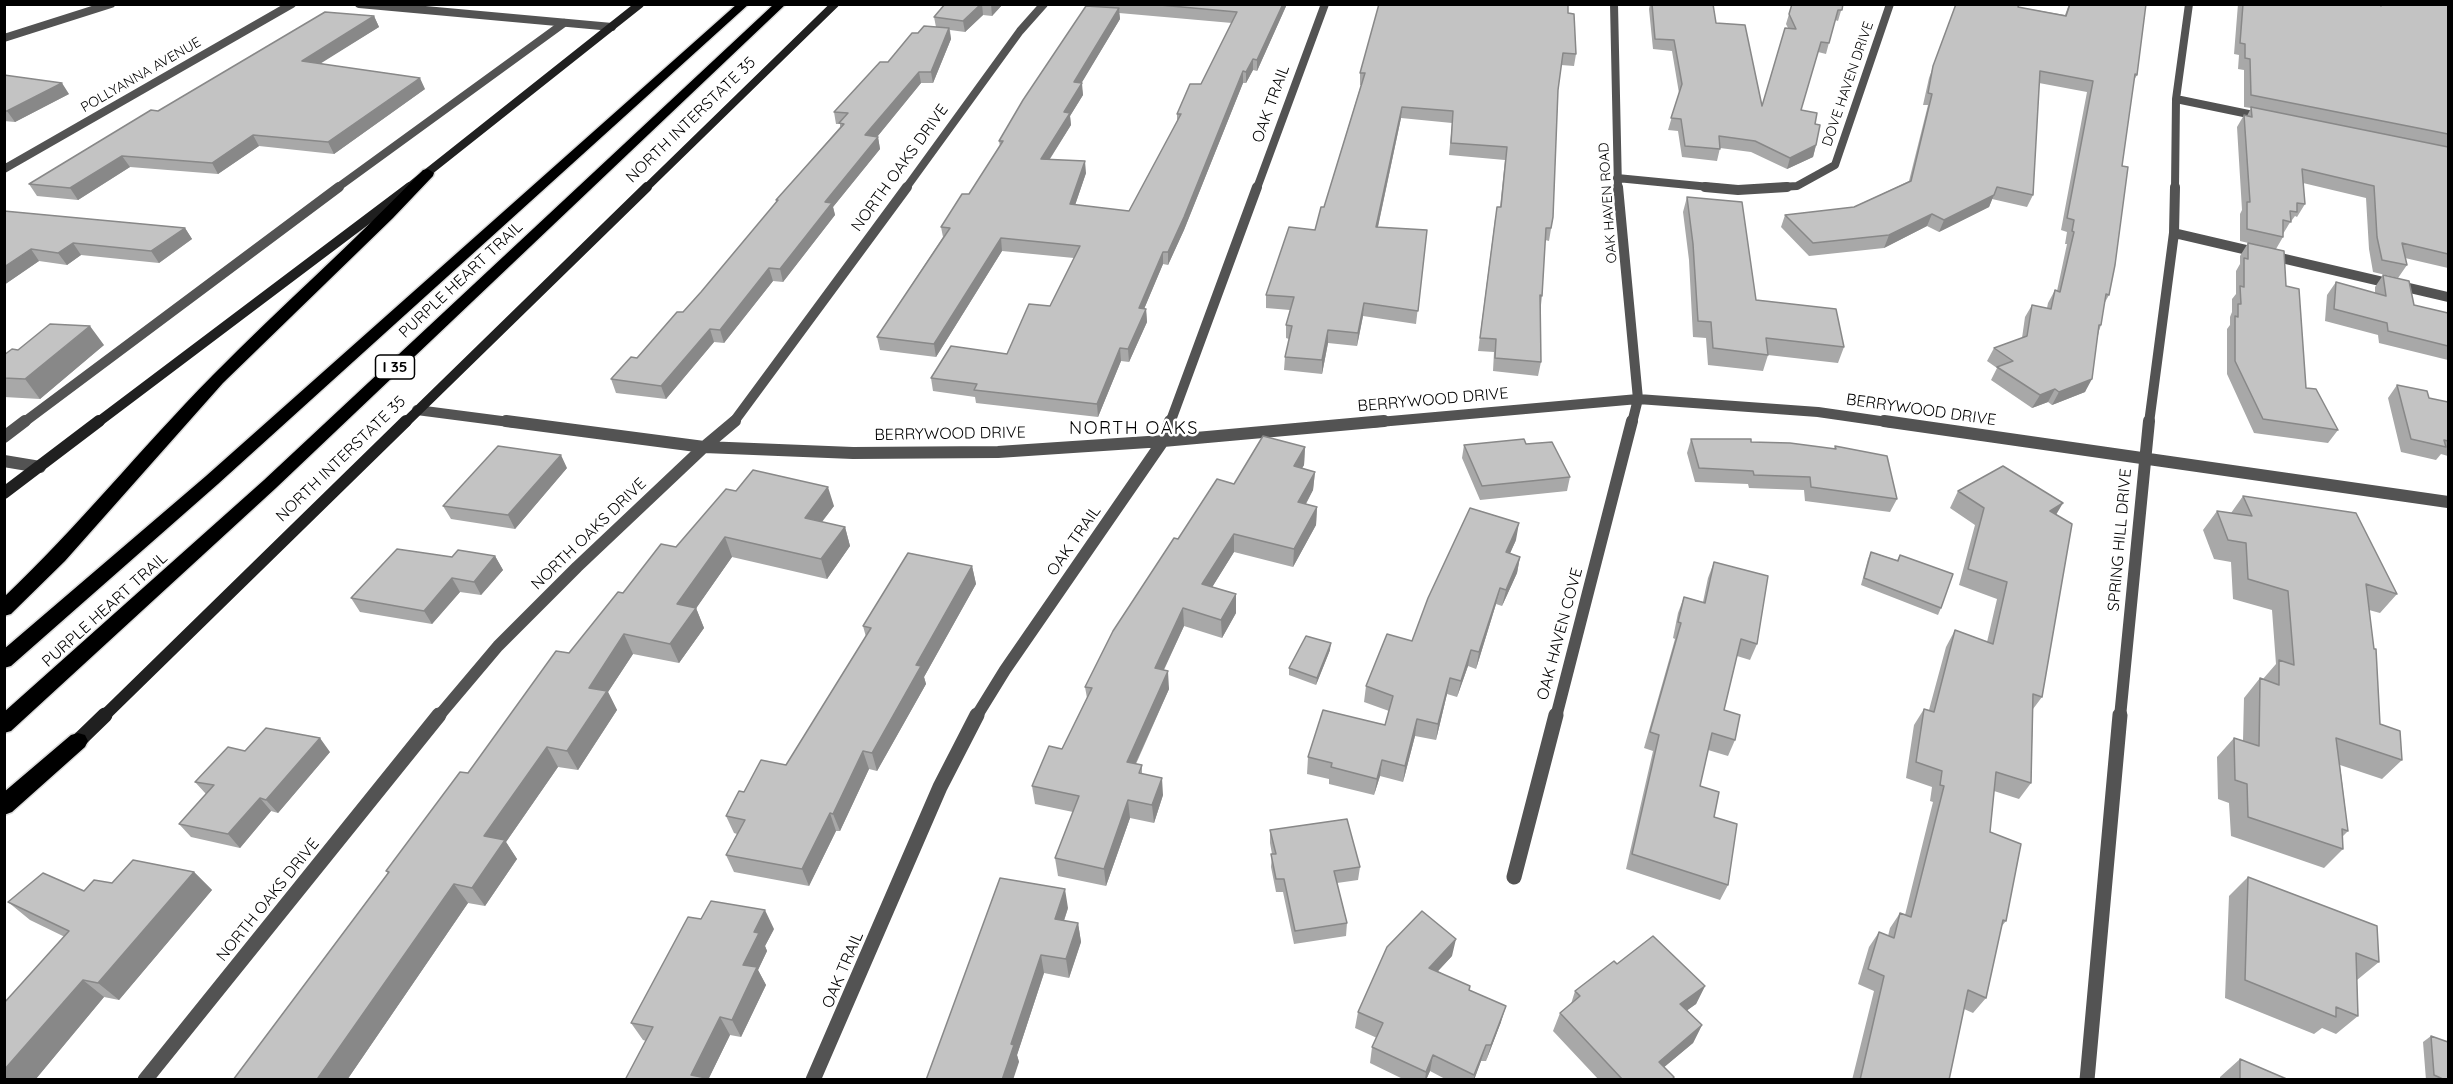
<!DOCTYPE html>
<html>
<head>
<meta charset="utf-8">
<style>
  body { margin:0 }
  #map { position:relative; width:2453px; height:1084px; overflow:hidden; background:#fff; font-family:Quicksand,sans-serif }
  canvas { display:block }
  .frame { position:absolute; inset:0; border:6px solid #000; pointer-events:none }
</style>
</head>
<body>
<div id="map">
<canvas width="2453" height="1084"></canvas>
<div class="frame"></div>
</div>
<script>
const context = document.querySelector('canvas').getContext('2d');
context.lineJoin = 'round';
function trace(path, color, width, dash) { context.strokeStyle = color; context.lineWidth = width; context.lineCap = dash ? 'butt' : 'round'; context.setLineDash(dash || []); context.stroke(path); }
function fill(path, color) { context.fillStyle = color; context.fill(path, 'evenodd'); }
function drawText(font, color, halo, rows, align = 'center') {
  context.font = font + ' Quicksand,sans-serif'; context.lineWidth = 5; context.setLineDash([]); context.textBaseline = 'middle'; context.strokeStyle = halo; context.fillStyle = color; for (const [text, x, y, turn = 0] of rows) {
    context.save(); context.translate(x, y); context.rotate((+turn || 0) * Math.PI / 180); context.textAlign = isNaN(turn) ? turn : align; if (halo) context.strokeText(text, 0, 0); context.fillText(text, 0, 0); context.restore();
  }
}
const laneFar2 = new Path2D(`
  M 337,188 L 564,23`);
const laneFar1 = new Path2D(`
  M 23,423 L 339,187`);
const lane = new Path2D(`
  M 4,437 L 25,421`);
const streetFar3 = new Path2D(`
  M 359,4 L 612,27
  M 1614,4 L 1618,188
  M 4,38 L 111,4
  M 2176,99 L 2263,117
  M 4,169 L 292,4
  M 1617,178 L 1720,188
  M 906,188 L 1020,31 L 1044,4
  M 1257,188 L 1325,4
  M 1764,188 L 1797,186 L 1835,165 L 1890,4
  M 2175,188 L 2176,99 L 2189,4`);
const streetFar2 = new Path2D(`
  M 1618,187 L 1638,399 L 1632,423
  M 1705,187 L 1738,190 L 1787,187
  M 2174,233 L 2448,297
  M 417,410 L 517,423
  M 733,423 L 907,187
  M 1170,423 L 1257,187
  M 1368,423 L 1638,399 L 1818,412 L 1894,423
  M 2149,423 L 2174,233 L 2175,187`);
const streetFar1 = new Path2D(`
  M 506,421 L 704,447 L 853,453 L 998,452 L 1163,441 L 1384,421
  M 1884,421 L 2448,502
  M 4,461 L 40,467
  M 438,717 L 498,646 L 577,567 L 704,447 L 735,421
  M 976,717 L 1005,670 L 1163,441 L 1170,421
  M 1556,717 L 1632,421
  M 2120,717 L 2149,421`);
const street = new Path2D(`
  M 1514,877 L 1556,715
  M 145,1080 L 439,715
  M 813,1080 L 940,787 L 977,715
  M 2087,1080 L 2120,715`);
const secondaryFar3 = new Path2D(`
  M 408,188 L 640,4
  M 646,188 L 835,4`);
const secondaryFar2 = new Path2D(`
  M 97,423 L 410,187
  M 405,423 L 647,187`);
const secondaryFar1 = new Path2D(`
  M 4,493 L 99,421
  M 103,717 L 406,421`);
const secondary = new Path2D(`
  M 73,746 L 105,715`);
const highway = new Path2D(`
  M 737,4 L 749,4 L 218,484 L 11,666 L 4,668 L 4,649 L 206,476 Z
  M 774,4 L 786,4 L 276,488 L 11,731 L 4,733 L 4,712 L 264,480 Z
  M 428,169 L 434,173 L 433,176 L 393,218 L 223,383 L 65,561 L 11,614 L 4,616 L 4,597 C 78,527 141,448 212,376 C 281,306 355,241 423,170 Z
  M 78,733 L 85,735 L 88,741 L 85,747 L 12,812 L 4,815 L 4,792 L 71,735 Z`);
const wall = new Path2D(`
  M 945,4 L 1003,4 L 992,16 L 983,15 L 965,32 L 950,30 L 951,39 L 933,83 L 921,83 L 877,137 L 878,137 L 880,149 L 833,207 L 835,215 L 783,282 L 773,281 L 724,343 L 714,342 L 666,399 L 616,393 L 611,379 L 637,358 L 683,312 L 701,292 L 776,203 L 776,200 L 840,127 L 840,124 L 836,124 L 834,112 L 888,62 L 936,27 L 934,17 Z
  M 1097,4 L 1287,4 L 1257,71 L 1253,70 L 1246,83 L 1243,83 L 1184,230 L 1168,265 L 1163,264 L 1144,309 L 1146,309 L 1147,322 L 1129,362 L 1121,361 L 1098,417 L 976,403 L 975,397 L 933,391 L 931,378 L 1007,354 L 1050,306 L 1074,258 L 1002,251 L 936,357 L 880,350 L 877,337 L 943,237 L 941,227 L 969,194 L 1000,146 L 999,141 L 1097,6 ZM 1119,13 L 1232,23 L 1201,84 L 1177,114 L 1177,122 L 1129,211 L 1075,205 L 1086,173 L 1050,159 L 1071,125 L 1070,116 L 1083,95 L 1081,83 L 1120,19 Z
  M 1650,4 L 1713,4 L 1716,23 L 1762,106 L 1788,28 L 1786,24 L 1792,4 L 1843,4 L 1838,21 L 1835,20 L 1826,54 L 1818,52 L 1801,110 L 1815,124 L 1816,145 L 1813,157 L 1787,169 L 1751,152 L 1720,148 L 1717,161 L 1682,157 L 1678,131 L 1668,130 L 1679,93 L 1672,51 L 1653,49 L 1649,9 Z
  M 1956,4 L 2018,7 L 2065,15 L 2069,4 L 2146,4 L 2137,75 L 2133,82 L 2122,166 L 2109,295 L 2104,304 L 2101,325 L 2099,331 L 2085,392 L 2052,405 L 2048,402 L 2032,408 L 1991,380 L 1997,368 L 1987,361 L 1994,348 L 2022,338 L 2025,317 L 2032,305 L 2047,308 L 2048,303 L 2055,290 L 2057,291 L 2067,244 L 2065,244 L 2067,232 L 2061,230 L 2087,92 L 2039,83 L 2033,195 L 2027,207 L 1992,199 L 1989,207 L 1939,232 L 1927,226 L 1884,248 L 1809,256 L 1781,227 L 1785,215 L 1854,207 L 1909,181 L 1928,105 L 1923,105 L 1929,78 Z
  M 2238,4 L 2448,4 L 2448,268 L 2405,258 L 2407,265 L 2398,278 L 2373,272 L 2369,249 L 2366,198 L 2303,183 L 2305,204 L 2297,217 L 2295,216 L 2289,224 L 2283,234 L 2283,237 L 2276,249 L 2286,286 L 2306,388 L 2338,430 L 2328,443 L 2254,433 L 2227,374 L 2227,329 L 2230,325 L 2230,317 L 2232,312 L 2232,299 L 2236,294 L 2236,271 L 2240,264 L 2240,256 L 2248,243 L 2265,247 L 2240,241 L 2240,214 L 2242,210 L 2237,127 L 2244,115 L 2247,116 L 2251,108 L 2244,107 L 2244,70 L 2238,69 L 2239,55 L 2234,54 Z
  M 1568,13 L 1576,54 L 1574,66 L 1561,65 L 1558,90 L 1553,217 L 1549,241 L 1545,240 L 1542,296 L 1541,305 L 1541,362 L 1538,376 L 1493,371 L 1494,352 L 1478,351 L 1495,219 L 1500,207 L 1505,160 L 1449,155 L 1452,123 L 1401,118 L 1378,227 L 1427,230 L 1416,324 L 1363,316 L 1357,346 L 1328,343 L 1322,374 L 1284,370 L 1285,357 L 1289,339 L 1286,338 L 1286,325 L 1290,310 L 1266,308 L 1266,295 L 1315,230 L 1324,207 L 1361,85 L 1360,85 L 1360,73 Z
  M 374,16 L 379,27 L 320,63 L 425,89 L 334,154 L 259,146 L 218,174 L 130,167 L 78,200 L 37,196 L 29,184 L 158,111 Z
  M 4,75 L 69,94 L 15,122 L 4,121 Z
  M 1687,197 L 1756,300 L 1844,347 L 1838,363 L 1768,355 L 1763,371 L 1708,365 L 1706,338 L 1693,337 L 1689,260 L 1683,212 Z
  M 4,211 L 185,228 L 192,239 L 159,263 L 81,255 L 67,265 L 39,261 L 4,285 Z
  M 2383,275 L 2414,305 L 2448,313 L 2448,360 L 2379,343 L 2378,335 L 2325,321 L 2327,295 L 2336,282 L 2375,293 L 2375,287 Z
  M 104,345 L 40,399 L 4,397 L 4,355 L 18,350 Z
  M 2397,385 L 2429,398 L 2448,402 L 2448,456 L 2441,454 L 2436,460 L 2401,452 L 2388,398 Z
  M 1691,439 L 1751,442 L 1834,449 L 1835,446 L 1897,499 L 1890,512 L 1805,501 L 1804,490 L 1749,488 L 1748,484 L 1695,482 L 1687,453 Z
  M 1526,444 L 1570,477 L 1567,491 L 1480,500 L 1462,458 L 1464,445 Z
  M 1305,447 L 1304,465 L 1302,468 L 1315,472 L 1313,490 L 1306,504 L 1317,507 L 1316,525 L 1293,567 L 1234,552 L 1212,587 L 1236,594 L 1236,613 L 1222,638 L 1184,626 L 1164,670 L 1169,689 L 1136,764 L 1142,765 L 1142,774 L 1163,795 L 1154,823 L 1130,818 L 1106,886 L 1058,876 L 1055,858 L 1073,812 L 1035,804 L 1032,786 L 1062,749 L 1087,698 L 1085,687 L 1234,484 Z
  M 567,468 L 515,529 L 451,519 L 443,506 Z
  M 736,491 L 834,506 L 822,522 L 845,527 L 850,546 L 827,579 L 732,557 L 696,608 L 704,628 L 679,663 L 633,654 L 608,692 L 617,710 L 578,770 L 558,767 L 506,842 L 517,859 L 485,906 L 468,903 L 347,1080 L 233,1080 L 388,873 L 386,871 L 569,653 L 623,593 L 676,547 Z
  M 1958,491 L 2056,515 L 2042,697 L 2033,709 L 2031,783 L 2019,799 L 1994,791 L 1990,832 L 2006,921 L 2001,927 L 1986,998 L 1973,1013 L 1964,1009 L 1949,1080 L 1852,1080 L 1874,991 L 1858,984 L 1869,947 L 1879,932 L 1888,936 L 1890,928 L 1900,913 L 1905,915 L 1933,802 L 1930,801 L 1932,787 L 1906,778 L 1914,725 L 1924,709 L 1929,710 L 1946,647 L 1955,630 L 1987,642 L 1997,599 L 1959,585 L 1975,525 L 1950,508 Z
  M 2243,496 L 2397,594 L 2380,613 L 2369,610 L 2380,724 L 2402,760 L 2382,779 L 2340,765 L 2348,831 L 2342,837 L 2343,849 L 2324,868 L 2231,836 L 2229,803 L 2218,799 L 2217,757 L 2234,738 L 2243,741 L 2244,698 L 2260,678 L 2263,679 L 2276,664 L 2272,610 L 2233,599 L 2231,562 L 2214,559 L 2203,530 L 2217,511 L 2231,513 Z
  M 1516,540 L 1510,553 L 1520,557 L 1517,573 L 1502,606 L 1496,604 L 1476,669 L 1468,666 L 1457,697 L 1447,694 L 1436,740 L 1415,736 L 1403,782 L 1380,776 L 1374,795 L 1329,784 L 1329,779 L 1307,774 L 1308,757 L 1385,725 L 1389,711 L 1364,702 L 1366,686 Z
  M 1871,552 L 1897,560 L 1900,555 L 1941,608 L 1938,615 L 1861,585 L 1868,559 Z
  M 495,556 L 503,570 L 481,595 L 460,592 L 432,624 L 360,612 L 351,598 L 452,557 Z
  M 1714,562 L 1757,644 L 1750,660 L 1737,656 L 1724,710 L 1735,740 L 1728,756 L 1708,750 L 1700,786 L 1714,817 L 1728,885 L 1720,900 L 1626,869 L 1653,751 L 1644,748 L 1675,639 L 1673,638 L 1678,613 L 1684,597 L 1703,602 L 1708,578 Z
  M 972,566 L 976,584 L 924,677 L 926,684 L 877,771 L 869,769 L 840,831 L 836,831 L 809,886 L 734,872 L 726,855 L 737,834 L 734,833 L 726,816 L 744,792 L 786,765 L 866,637 L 863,626 Z
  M 1330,650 L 1316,685 L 1289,675 L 1289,668 Z
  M 245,751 L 330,752 L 278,813 L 271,811 L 240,848 L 191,837 L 179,824 L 206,794 L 195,782 Z
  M 1270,830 L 1360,867 L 1358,880 L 1337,883 L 1347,923 L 1346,936 L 1294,944 L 1283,892 L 1276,892 L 1271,867 L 1272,854 L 1270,843 Z
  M 194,872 L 212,890 L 119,1000 L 104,997 L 35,1080 L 4,1080 L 65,937 L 30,920 L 8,902 L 84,891 L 112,883 Z
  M 2248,877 L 2379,962 L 2357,980 L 2358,1016 L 2336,1034 L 2322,1028 L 2314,1034 L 2225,998 L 2229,896 Z
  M 1068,908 L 1064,921 L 1078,923 L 1081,942 L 1069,978 L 1044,973 L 1017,1055 L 1019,1062 L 926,1080 Z
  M 774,929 L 765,946 L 767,951 L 758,970 L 766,985 L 741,1037 L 730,1035 L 708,1080 L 625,1080 L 646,1041 L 643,1040 L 631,1023 Z
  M 1452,956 L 1438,971 L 1469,990 L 1501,1022 L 1486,1061 L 1481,1061 L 1474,1080 L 1447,1080 L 1430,1071 L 1426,1080 L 1405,1080 L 1370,1063 L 1372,1047 L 1377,1038 L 1355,1028 L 1358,1012 Z
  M 1617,964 L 1705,986 L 1696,1004 L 1687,1010 L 1702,1025 L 1693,1043 L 1664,1067 L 1674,1077 L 1673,1080 L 1599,1080 L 1553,1031 L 1560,1013 L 1571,1004 L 1575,991 Z
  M 2431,1036 L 2448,1080 L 2426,1080 L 2423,1042 Z
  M 2240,1059 L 2289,1080 L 2220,1080 L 2220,1077 Z`);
const shadedWall = new Path2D(`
  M 981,4 L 982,4 L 983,15 L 965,32 L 963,21 Z
  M 991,4 L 1003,4 L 992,16 Z
  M 1283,4 L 1287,4 L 1257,71 L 1257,60 Z
  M 1119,8 L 1120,19 L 1075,94 L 1074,82 Z
  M 374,16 L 379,27 L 307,72 L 302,61 Z
  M 949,28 L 951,39 L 933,83 L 931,72 Z
  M 1253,59 L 1253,70 L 1246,83 L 1246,72 Z
  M 1243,71 L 1243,83 L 1184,230 L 1168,265 L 1168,252 Z
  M 919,72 L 921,83 L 868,148 L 865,135 Z
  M 420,78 L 425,89 L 334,154 L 328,142 Z
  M 62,83 L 69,94 L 15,122 L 7,111 Z
  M 1082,83 L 1083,95 L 1070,116 L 1071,125 L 1042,171 L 1041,159 L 1064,112 Z
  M 1402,107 L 1401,118 L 1375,240 L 1376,227 Z
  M 253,135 L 259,146 L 218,174 L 212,163 Z
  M 878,137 L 880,149 L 833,207 L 835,215 L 783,282 L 780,269 L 825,202 Z
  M 1816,145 L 1813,157 L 1787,169 L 1790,158 Z
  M 122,156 L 130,167 L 78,200 L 70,188 Z
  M 1085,161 L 1086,173 L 1071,217 L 1070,204 Z
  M 1994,195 L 1989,207 L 1939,232 L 1944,220 Z
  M 1932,214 L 1927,226 L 1884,248 L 1889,235 Z
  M 185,228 L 192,239 L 159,263 L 151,251 Z
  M 1001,238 L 1002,251 L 936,357 L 934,344 Z
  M 73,243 L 81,255 L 67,265 L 58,253 Z
  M 31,249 L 39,261 L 4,285 L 4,267 Z
  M 1163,252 L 1163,264 L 1139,321 L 1139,308 Z
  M 769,268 L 773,281 L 724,343 L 720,330 Z
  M 1364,303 L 1363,316 L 1357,346 L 1358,333 Z
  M 1146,309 L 1147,322 L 1129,362 L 1128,349 Z
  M 90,326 L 104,345 L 40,399 L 25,379 Z
  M 710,329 L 714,342 L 666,399 L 661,386 Z
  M 1328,330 L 1328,343 L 1322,374 L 1322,360 Z
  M 1120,348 L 1121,361 L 1098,417 L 1097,404 Z
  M 2092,379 L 2085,392 L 2052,405 L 2059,392 Z
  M 2055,389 L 2048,402 L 2032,408 L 2040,395 Z
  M 1305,447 L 1304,465 L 1293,484 L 1294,466 Z
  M 561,455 L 567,468 L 515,529 L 508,515 Z
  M 1315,472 L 1313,490 L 1297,520 L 1298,502 Z
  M 828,487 L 834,506 L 810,537 L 805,518 Z
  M 2063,503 L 2053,520 L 2050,511 Z
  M 1317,507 L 1316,525 L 1293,567 L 1294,549 Z
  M 1519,523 L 1516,540 L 1503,569 L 1506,552 Z
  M 845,527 L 850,546 L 827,579 L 821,559 Z
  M 1234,534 L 1234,552 L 1203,602 L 1202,584 Z
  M 725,537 L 732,557 L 695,610 L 696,608 L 704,628 L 679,663 L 670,644 L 677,604 Z
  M 495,556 L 503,570 L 481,595 L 474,582 Z
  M 1520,557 L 1517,573 L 1502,606 L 1506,590 Z
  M 972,566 L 976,584 L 924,677 L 926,684 L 877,771 L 872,753 L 916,665 Z
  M 452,578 L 460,592 L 432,624 L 424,611 Z
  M 1500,588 L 1496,604 L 1476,669 L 1479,652 Z
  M 1236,594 L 1236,613 L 1222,638 L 1221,620 Z
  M 1183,608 L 1184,626 L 1156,686 L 1155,668 Z
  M 624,634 L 633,654 L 608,692 L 617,710 L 578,770 L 567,751 L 589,688 Z
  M 1331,643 L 1330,650 L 1316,685 L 1317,678 Z
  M 1471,650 L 1468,666 L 1457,697 L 1461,681 Z
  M 1168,671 L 1169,689 L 1128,780 L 1127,762 Z
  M 1450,678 L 1447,694 L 1436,740 L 1438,724 Z
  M 1417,719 L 1415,736 L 1403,782 L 1405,766 Z
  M 320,738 L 330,752 L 278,813 L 266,800 Z
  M 547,747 L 558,767 L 506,842 L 517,859 L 485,906 L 472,888 L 484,836 Z
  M 863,751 L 869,769 L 840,831 L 833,814 Z
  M 1382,760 L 1380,776 L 1374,795 L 1377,779 Z
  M 1162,778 L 1163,795 L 1154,823 L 1152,805 Z
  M 260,798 L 271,811 L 240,848 L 228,834 Z
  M 1128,800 L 1130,818 L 1106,886 L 1104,869 Z
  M 830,813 L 836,831 L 809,886 L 802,869 Z
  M 194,872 L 212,890 L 119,1000 L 98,983 Z
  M 454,884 L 468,903 L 347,1080 L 320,1080 L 318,1078 Z
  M 1065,889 L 1068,908 L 1058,938 L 1055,919 Z
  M 765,910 L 774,929 L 765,946 L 767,951 L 758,970 L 766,985 L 741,1037 L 732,1020 L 743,965 L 754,932 Z
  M 1078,923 L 1081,942 L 1069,978 L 1066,959 Z
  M 1456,939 L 1452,956 L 1426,984 L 1429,968 Z
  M 1041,955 L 1044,973 L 1017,1055 L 1019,1062 L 1013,1080 L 1002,1080 L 1011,1044 Z
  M 83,980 L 104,997 L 35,1080 L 4,1080 L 4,1070 Z
  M 1705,986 L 1696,1004 L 1671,1022 L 1680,1004 Z
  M 1506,1006 L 1501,1022 L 1486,1061 L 1491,1045 Z
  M 720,1017 L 730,1035 L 708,1080 L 695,1080 L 691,1075 Z
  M 1702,1025 L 1693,1043 L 1650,1079 L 1659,1062 Z
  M 1486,1045 L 1481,1061 L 1474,1080 L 1473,1080 Z
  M 1433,1055 L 1430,1071 L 1426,1080 L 1425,1080 L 1426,1072 Z`);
const building = new Path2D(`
  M 945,4 L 981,4 L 963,21 L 934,17 Z
  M 1149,4 L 1283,4 L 1257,60 L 1253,59 L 1246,72 L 1243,71 L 1184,217 L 1168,252 L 1163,252 L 1139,308 L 1146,309 L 1128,349 L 1120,348 L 1097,404 L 974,390 L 977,384 L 931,378 L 951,346 L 1007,354 L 1029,304 L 1050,306 L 1080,246 L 1001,238 L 934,344 L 877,337 L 950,228 L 941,227 L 962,194 L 969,194 L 1003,141 L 999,141 L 1023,100 L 1086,6 L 1119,8 L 1074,82 L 1082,83 L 1064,112 L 1070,113 L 1041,159 L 1085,161 L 1070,204 L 1129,211 L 1181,114 L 1177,114 L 1190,84 L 1201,84 L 1237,12 Z
  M 1379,4 L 1568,4 L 1568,13 L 1574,14 L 1576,54 L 1563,53 L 1558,90 L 1553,217 L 1551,228 L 1546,228 L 1542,296 L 1540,295 L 1541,362 L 1495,358 L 1496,339 L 1480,338 L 1497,207 L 1501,207 L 1507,147 L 1451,143 L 1453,111 L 1402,107 L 1376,227 L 1427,230 L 1418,311 L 1364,303 L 1358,333 L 1328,330 L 1322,360 L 1285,357 L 1292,326 L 1286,325 L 1294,297 L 1266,295 L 1289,227 L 1315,230 L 1321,207 L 1324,207 L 1365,73 L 1360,73 Z
  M 1652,4 L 1713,4 L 1716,23 L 1745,25 L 1762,106 L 1785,28 L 1796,29 L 1789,14 L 1792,4 L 1843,4 L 1842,10 L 1838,10 L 1829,43 L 1821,42 L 1801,110 L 1817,113 L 1815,124 L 1820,125 L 1816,145 L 1790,158 L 1755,141 L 1719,136 L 1720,149 L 1685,146 L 1681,119 L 1671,118 L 1682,84 L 1674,40 L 1655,39 Z
  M 1956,4 L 2019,4 L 2018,7 L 2066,16 L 2070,4 L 2146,4 L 2137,75 L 2135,74 L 2122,166 L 2128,167 L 2115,265 L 2109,295 L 2106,294 L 2101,325 L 2099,325 L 2092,379 L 2059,392 L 2055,389 L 2040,395 L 1997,367 L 2013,361 L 1994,348 L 2027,336 L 2032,305 L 2051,309 L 2055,290 L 2060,292 L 2074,232 L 2072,231 L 2074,220 L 2067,218 L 2093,81 L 2040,71 L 2033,195 L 1997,187 L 1994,195 L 1944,220 L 1932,214 L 1889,235 L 1813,243 L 1785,215 L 1854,207 L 1911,181 L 1932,94 L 1928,93 L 1933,66 Z
  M 2243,4 L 2379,4 L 2381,6 L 2381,4 L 2448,4 L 2448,134 L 2251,95 L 2250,59 L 2245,58 L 2245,44 L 2240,43 Z
  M 325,12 L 374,16 L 302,61 L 420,78 L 328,142 L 253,135 L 212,163 L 122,156 L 70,188 L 29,184 L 151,110 L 158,111 Z
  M 924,26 L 949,28 L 931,72 L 919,72 L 865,135 L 878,137 L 825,202 L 832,203 L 780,269 L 769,268 L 720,330 L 710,329 L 661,386 L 611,379 L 631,357 L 637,358 L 677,312 L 683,312 L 701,292 L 778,200 L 776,200 L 844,124 L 839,123 L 848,113 L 834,112 L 880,62 L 888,62 L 912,33 L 918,33 Z
  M 4,75 L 62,83 L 7,111 L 4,111 Z
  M 2251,107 L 2448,147 L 2448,254 L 2402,243 L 2407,265 L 2382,260 L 2377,237 L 2374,186 L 2302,169 L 2305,204 L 2297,203 L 2297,212 L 2290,211 L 2291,222 L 2283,220 L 2283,237 L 2247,229 L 2247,202 L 2250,202 L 2244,115 L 2252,117 Z
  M 1687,197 L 1742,202 L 1756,300 L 1836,309 L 1844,347 L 1766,338 L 1768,355 L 1713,348 L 1711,322 L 1698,321 L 1693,244 Z
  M 4,211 L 185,228 L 151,251 L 73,243 L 58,253 L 31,249 L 4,267 Z
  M 2248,243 L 2284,251 L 2286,286 L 2299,289 L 2306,388 L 2316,389 L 2338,430 L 2263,419 L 2235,361 L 2235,316 L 2238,317 L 2238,304 L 2241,304 L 2240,286 L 2244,287 L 2244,258 L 2248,259 Z
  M 2383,275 L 2409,281 L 2414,305 L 2448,313 L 2448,346 L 2388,331 L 2387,323 L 2334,309 L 2336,282 L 2386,296 Z
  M 50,324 L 90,326 L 25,379 L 4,378 L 4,355 L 12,349 L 18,350 Z
  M 2397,385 L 2427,391 L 2429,398 L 2448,402 L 2448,441 L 2444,440 L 2446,447 L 2411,439 Z
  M 1263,436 L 1305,447 L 1294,466 L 1315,472 L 1298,502 L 1317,507 L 1294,549 L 1234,534 L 1202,584 L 1236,594 L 1221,620 L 1183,608 L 1155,668 L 1168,671 L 1127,762 L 1142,765 L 1139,773 L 1162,778 L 1152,805 L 1128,800 L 1104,869 L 1055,858 L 1079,796 L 1032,786 L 1049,746 L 1062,749 L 1092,688 L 1085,687 L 1113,631 L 1174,538 L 1178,539 L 1217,479 L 1234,484 Z
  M 1524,439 L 1526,444 L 1552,442 L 1570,477 L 1482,486 L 1464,445 Z
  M 1691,439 L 1751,439 L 1751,442 L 1790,443 L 1836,449 L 1835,446 L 1887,456 L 1897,499 L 1811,487 L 1810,477 L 1754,475 L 1753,471 L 1699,468 Z
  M 498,446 L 561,455 L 508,515 L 443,506 Z
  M 2003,466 L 2063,503 L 2050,511 L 2072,524 L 2042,697 L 2033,694 L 2031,783 L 1996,772 L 1990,832 L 2021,844 L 2006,921 L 2003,920 L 1986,998 L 1968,990 L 1949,1080 L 1860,1080 L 1884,976 L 1868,969 L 1879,932 L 1894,938 L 1900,913 L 1911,917 L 1944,786 L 1940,785 L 1942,771 L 1916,762 L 1924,709 L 1934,712 L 1955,630 L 1993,644 L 2007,582 L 1968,569 L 1984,508 L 1958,491 Z
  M 753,470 L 828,487 L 805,518 L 845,527 L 821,559 L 725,537 L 677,604 L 696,608 L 670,644 L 624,634 L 589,688 L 607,691 L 567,751 L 547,747 L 484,836 L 505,840 L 472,888 L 454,884 L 318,1078 L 327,1080 L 233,1080 L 389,872 L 386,871 L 460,772 L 468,773 L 556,651 L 569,653 L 618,592 L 623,593 L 661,544 L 676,547 L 726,489 L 736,491 Z
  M 2243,496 L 2356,513 L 2397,594 L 2366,584 L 2374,649 L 2376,649 L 2380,724 L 2400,731 L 2402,760 L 2336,738 L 2348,831 L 2342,829 L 2343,849 L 2248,817 L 2247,784 L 2235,780 L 2234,738 L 2259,746 L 2260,678 L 2279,685 L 2279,660 L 2294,665 L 2288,591 L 2248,579 L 2246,543 L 2228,540 L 2217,511 L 2252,516 Z
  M 1470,508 L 1519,523 L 1506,552 L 1520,557 L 1506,590 L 1500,588 L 1479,652 L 1471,650 L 1461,681 L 1450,678 L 1438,724 L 1417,719 L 1405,766 L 1382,760 L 1377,779 L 1331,767 L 1332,763 L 1308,757 L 1323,710 L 1385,725 L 1393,696 L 1366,686 L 1387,634 L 1412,641 L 1428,598 Z
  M 397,549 L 452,557 L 458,550 L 495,556 L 474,582 L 452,578 L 424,611 L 351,598 Z
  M 1871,552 L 1898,561 L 1900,555 L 1953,574 L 1941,608 L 1864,578 Z
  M 908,553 L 972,566 L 916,665 L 921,666 L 872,753 L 863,751 L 833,814 L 830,813 L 802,869 L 726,855 L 745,820 L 726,816 L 739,791 L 744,792 L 761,760 L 786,765 L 871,628 L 863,626 Z
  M 1714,562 L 1768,576 L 1757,644 L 1741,639 L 1724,710 L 1740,715 L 1735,740 L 1712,733 L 1700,786 L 1719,792 L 1714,817 L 1737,824 L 1728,885 L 1632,854 L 1659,735 L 1650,732 L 1681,623 L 1678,622 L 1684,597 L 1705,603 Z
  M 1306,636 L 1331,643 L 1317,678 L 1289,668 Z
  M 266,728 L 320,738 L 266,800 L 260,798 L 228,834 L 179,824 L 214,785 L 195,782 L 228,747 L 245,751 Z
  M 1347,819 L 1360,867 L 1334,871 L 1347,923 L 1295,931 L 1284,879 L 1276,879 L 1271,854 L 1276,854 L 1270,830 Z
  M 133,860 L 194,872 L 98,983 L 83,980 L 4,1070 L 4,1003 L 69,931 L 8,902 L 43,873 L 84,891 L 94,880 L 112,883 Z
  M 2248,877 L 2377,926 L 2379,962 L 2356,953 L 2358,1016 L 2336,1007 L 2336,1017 L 2245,980 Z
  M 1000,878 L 1065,889 L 1055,919 L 1078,923 L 1066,959 L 1041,955 L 1011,1044 L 1014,1045 L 1002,1080 L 926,1080 Z
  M 711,901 L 765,910 L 754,932 L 759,933 L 743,965 L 757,967 L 732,1020 L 720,1017 L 691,1075 L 706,1078 L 705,1080 L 625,1080 L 653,1027 L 631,1023 L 688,917 L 701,919 Z
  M 1422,911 L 1456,939 L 1429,968 L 1470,986 L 1469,990 L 1506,1006 L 1491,1045 L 1486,1045 L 1474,1075 L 1433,1055 L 1426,1072 L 1372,1047 L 1383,1023 L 1358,1012 L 1387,947 Z
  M 1653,936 L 1705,986 L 1680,1004 L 1702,1025 L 1659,1062 L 1674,1077 L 1672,1080 L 1623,1080 L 1560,1013 L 1580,996 L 1575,991 L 1614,961 L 1617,964 Z
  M 2431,1036 L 2448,1042 L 2448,1080 L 2445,1080 L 2434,1075 Z
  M 2240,1059 L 2289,1080 L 2240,1080 Z`);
const farStreetnames = [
  ["POLLYANNA AVENUE",141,75,-30],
  ["DOVE HAVEN DRIVE",1848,84,-71],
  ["OAK HAVEN ROAD",1608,203,-94]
];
const shields = [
  [395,367,39]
];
const shieldNames = [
  ["I 35",395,367]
];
const streetNames = [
  ["OAK TRAIL",1271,104,-70],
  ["NORTH INTERSTATE 35",691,120,-44],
  ["NORTH OAKS DRIVE",900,168,-54],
  ["PURPLE HEART TRAIL",461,280,-43],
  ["BERRYWOOD DRIVE",1433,400,-5],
  ["BERRYWOOD DRIVE",1921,410,8],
  ["BERRYWOOD DRIVE",950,434,-1],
  ["NORTH INTERSTATE 35",341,459,-44],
  ["NORTH OAKS DRIVE",589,534,-44],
  ["SPRING HILL DRIVE",2120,540,-85],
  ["OAK TRAIL",1074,541,-55],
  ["PURPLE HEART TRAIL",105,610,-42],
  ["OAK HAVEN COVE",1560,634,-75],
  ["NORTH OAKS DRIVE",268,900,-51],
  ["OAK TRAIL",843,970,-67]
];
const neighbourhoodNames = [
  ["NORTH OAKS",1134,429]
];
trace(highway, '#dbdbdb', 3);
trace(laneFar2, '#535353', 8);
trace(laneFar1, '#535353', 10);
trace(lane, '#535353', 12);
trace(streetFar3, '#535353', 8);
trace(streetFar2, '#535353', 10);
trace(streetFar1, '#535353', 12);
trace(street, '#535353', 15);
trace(secondaryFar3, '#202020', 8);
trace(secondaryFar2, '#202020', 10);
trace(secondaryFar1, '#202020', 12);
trace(secondary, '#202020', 15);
fill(highway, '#000');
fill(wall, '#a8a8a8');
fill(shadedWall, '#888');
fill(building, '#c3c3c3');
trace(building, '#888', 1.5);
drawText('14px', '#000', '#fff', farStreetnames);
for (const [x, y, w] of shields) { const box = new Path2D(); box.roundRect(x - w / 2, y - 12, w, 24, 4.5); context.fillStyle = '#fff'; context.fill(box); trace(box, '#000', 1.5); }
drawText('bold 15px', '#000', null, shieldNames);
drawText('16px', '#000', '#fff', streetNames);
context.letterSpacing = '1.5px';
drawText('18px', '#000', '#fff', neighbourhoodNames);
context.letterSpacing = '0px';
</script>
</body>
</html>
